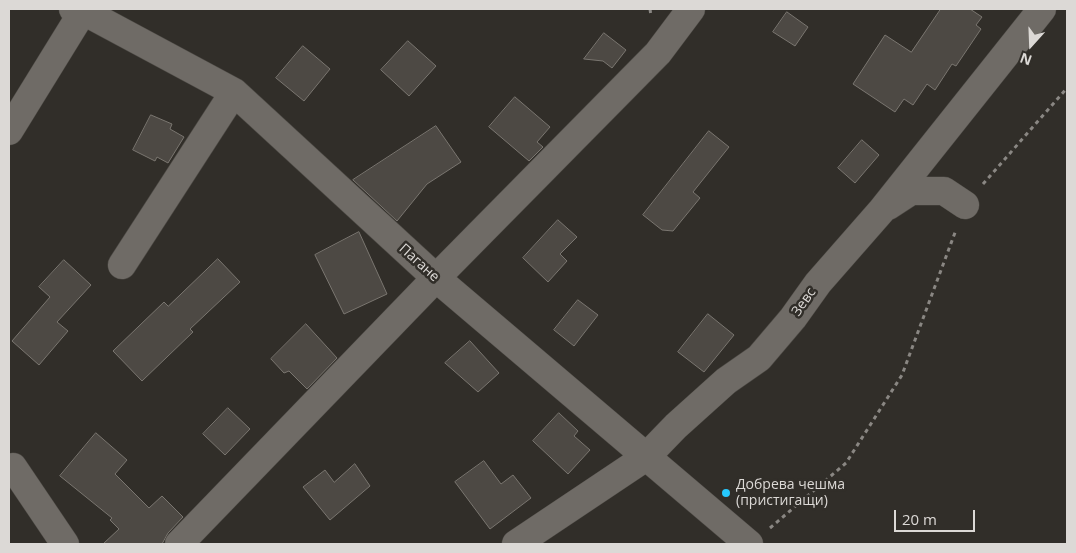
<!DOCTYPE html>
<html>
<head>
<meta charset="utf-8">
<style>
  body { margin:0 }
  #map { position:relative; width:1076px; height:553px; overflow:hidden; background:#312e29; font-family:"Open Sans",sans-serif }
  canvas { display:block }
  .frame { position:absolute; inset:0; border:10px solid #dcd9d6; pointer-events:none }
  .north { position:absolute; left:1006px; top:20px; width:50px; height:50px; -webkit-text-stroke:4px #312e29; paint-order:stroke; rotate:200deg; font-size:14px; font-weight:700; line-height:20px; text-align:center; color:#dcd9d6 }
  .north::after { content:''; display:block; margin:auto; width:18px; height:22px; background:#dcd9d6; clip-path:polygon(50% 0,100% 100%,50% 72%,0 100%) }
  .scale { position:absolute; left:894px; top:510px; width:81px; height:22px; box-sizing:border-box; border:2px solid #dcd9d6; border-top:0; padding-left:6px; font-size:15px; line-height:18px; white-space:nowrap; color:#dcd9d6; -webkit-text-stroke:4px #312e29; paint-order:stroke }
</style>
</head>
<body>
<div id="map">
<canvas width="1076" height="553"></canvas>
<div class="frame"></div>
<div class="north">N</div>
<div class="scale">20 m</div>
</div>
<script>
const context = document.querySelector('canvas').getContext('2d');
context.lineJoin = 'round';
function fill(path, color) { context.fillStyle = color; context.fill(path, 'evenodd'); }
function trace(path, color, width, dash) { context.strokeStyle = color; context.lineWidth = width; context.lineCap = dash ? 'butt' : 'round'; context.setLineDash(dash || []); context.stroke(path); }
function drawText(font, color, halo, rows, align = 'center') {
  context.font = font + ' "Open Sans",sans-serif'; context.lineWidth = 5; context.setLineDash([]); context.textBaseline = 'middle'; context.strokeStyle = halo; context.fillStyle = color; for (const [text, x, y, turn = 0] of rows) {
    context.save(); context.translate(x, y); context.rotate((+turn || 0) * Math.PI / 180); context.textAlign = isNaN(turn) ? turn : align; if (halo) context.strokeText(text, 0, 0); context.fillText(text, 0, 0); context.restore();
  }
}
const building = new Path2D(`
  M 941,9 L 970,9 L 982,17 L 976,25 L 981,29 L 956,66 L 952,64 L 935,90 L 927,84 L 913,105 L 904,99 L 895,112 L 853,84 L 885,35 L 911,52 Z
  M 787,12 L 808,27 L 795,46 L 773,32 Z
  M 604,33 L 626,50 L 612,68 L 603,61 L 584,59 Z
  M 408,41 L 436,66 L 409,96 L 381,70 Z
  M 303,46 L 330,69 L 304,101 L 276,78 Z
  M 515,97 L 550,127 L 537,142 L 543,147 L 529,161 L 489,127 Z
  M 151,115 L 172,124 L 170,129 L 184,137 L 168,163 L 157,157 L 155,161 L 133,150 Z
  M 436,126 L 461,162 L 427,184 L 397,221 L 353,180 Z
  M 709,131 L 729,147 L 693,192 L 700,198 L 673,231 L 662,230 L 643,215 Z
  M 862,140 L 879,155 L 855,183 L 838,168 Z
  M 558,220 L 577,237 L 560,254 L 567,261 L 548,282 L 523,258 Z
  M 359,232 L 387,294 L 344,314 L 315,255 Z
  M 218,259 L 240,282 L 190,329 L 193,332 L 142,381 L 113,351 L 164,302 L 168,306 Z
  M 64,260 L 91,285 L 57,322 L 68,331 L 39,365 L 12,341 L 50,297 L 39,287 Z
  M 578,300 L 598,315 L 574,346 L 554,330 Z
  M 708,314 L 734,335 L 704,372 L 678,352 Z
  M 306,324 L 337,358 L 307,389 L 289,371 L 284,373 L 271,359 Z
  M 470,341 L 499,373 L 478,392 L 445,363 Z
  M 228,408 L 250,429 L 225,455 L 203,434 Z
  M 559,413 L 578,431 L 574,436 L 590,450 L 568,474 L 533,441 Z
  M 96,433 L 127,460 L 115,474 L 149,508 L 162,496 L 183,517 L 168,533 L 162,544 L 103,544 L 119,529 L 110,520 L 112,518 L 60,476 Z
  M 484,461 L 501,484 L 513,475 L 531,498 L 490,529 L 455,482 Z
  M 355,464 L 370,486 L 330,520 L 303,487 L 325,470 L 334,482 Z`);
const path = new Path2D(`
  M 650,9 L 651,16
  M 983,184 L 1067,88
  M 770,528 L 846,463 L 902,375 L 956,230`);
const minor = new Path2D(`
  M 73,9 L 83,11 L 234,92 L 436,278 L 749,544
  M 9,131 L 83,11
  M 888,206 L 911,191 L 944,191 L 965,205
  M 122,265 L 234,92
  M 13,467 L 65,544
  M 179,544 L 436,278 L 658,53 L 691,9
  M 516,544 L 646,457 L 676,426 L 726,381 L 759,358 L 793,318 L 818,283 L 882,210 L 1042,9`);
const markers = [
  [726,493,5,"#26c9fe"]
];
const streetNames = [
  ["Пагане",419,263,42],
  ["Зевс",804,302,-55]
];
const poiNames = [
  ["Добрева чешма",736,485],
  ["(пристигащи)",736,501]
];
fill(building, '#4d4944');
trace(building, '#7a7670', 1);
trace(minor, '#4c4944', 29);
trace(path, '#8a8783', 3, [4, 4]);
trace(minor, '#6f6b66', 28);
for (const [x, y, r, color] of markers) { const dot = new Path2D(); dot.arc(x, y, r, 0, 2 * Math.PI); context.fillStyle = color; context.fill(dot); trace(dot, '#312e29', 2); }
drawText('14px', '#dcd9d6', '#312e29', streetNames);
drawText('14px', '#dcd9d6', '#312e29', poiNames, 'left');
</script>
</body>
</html>
